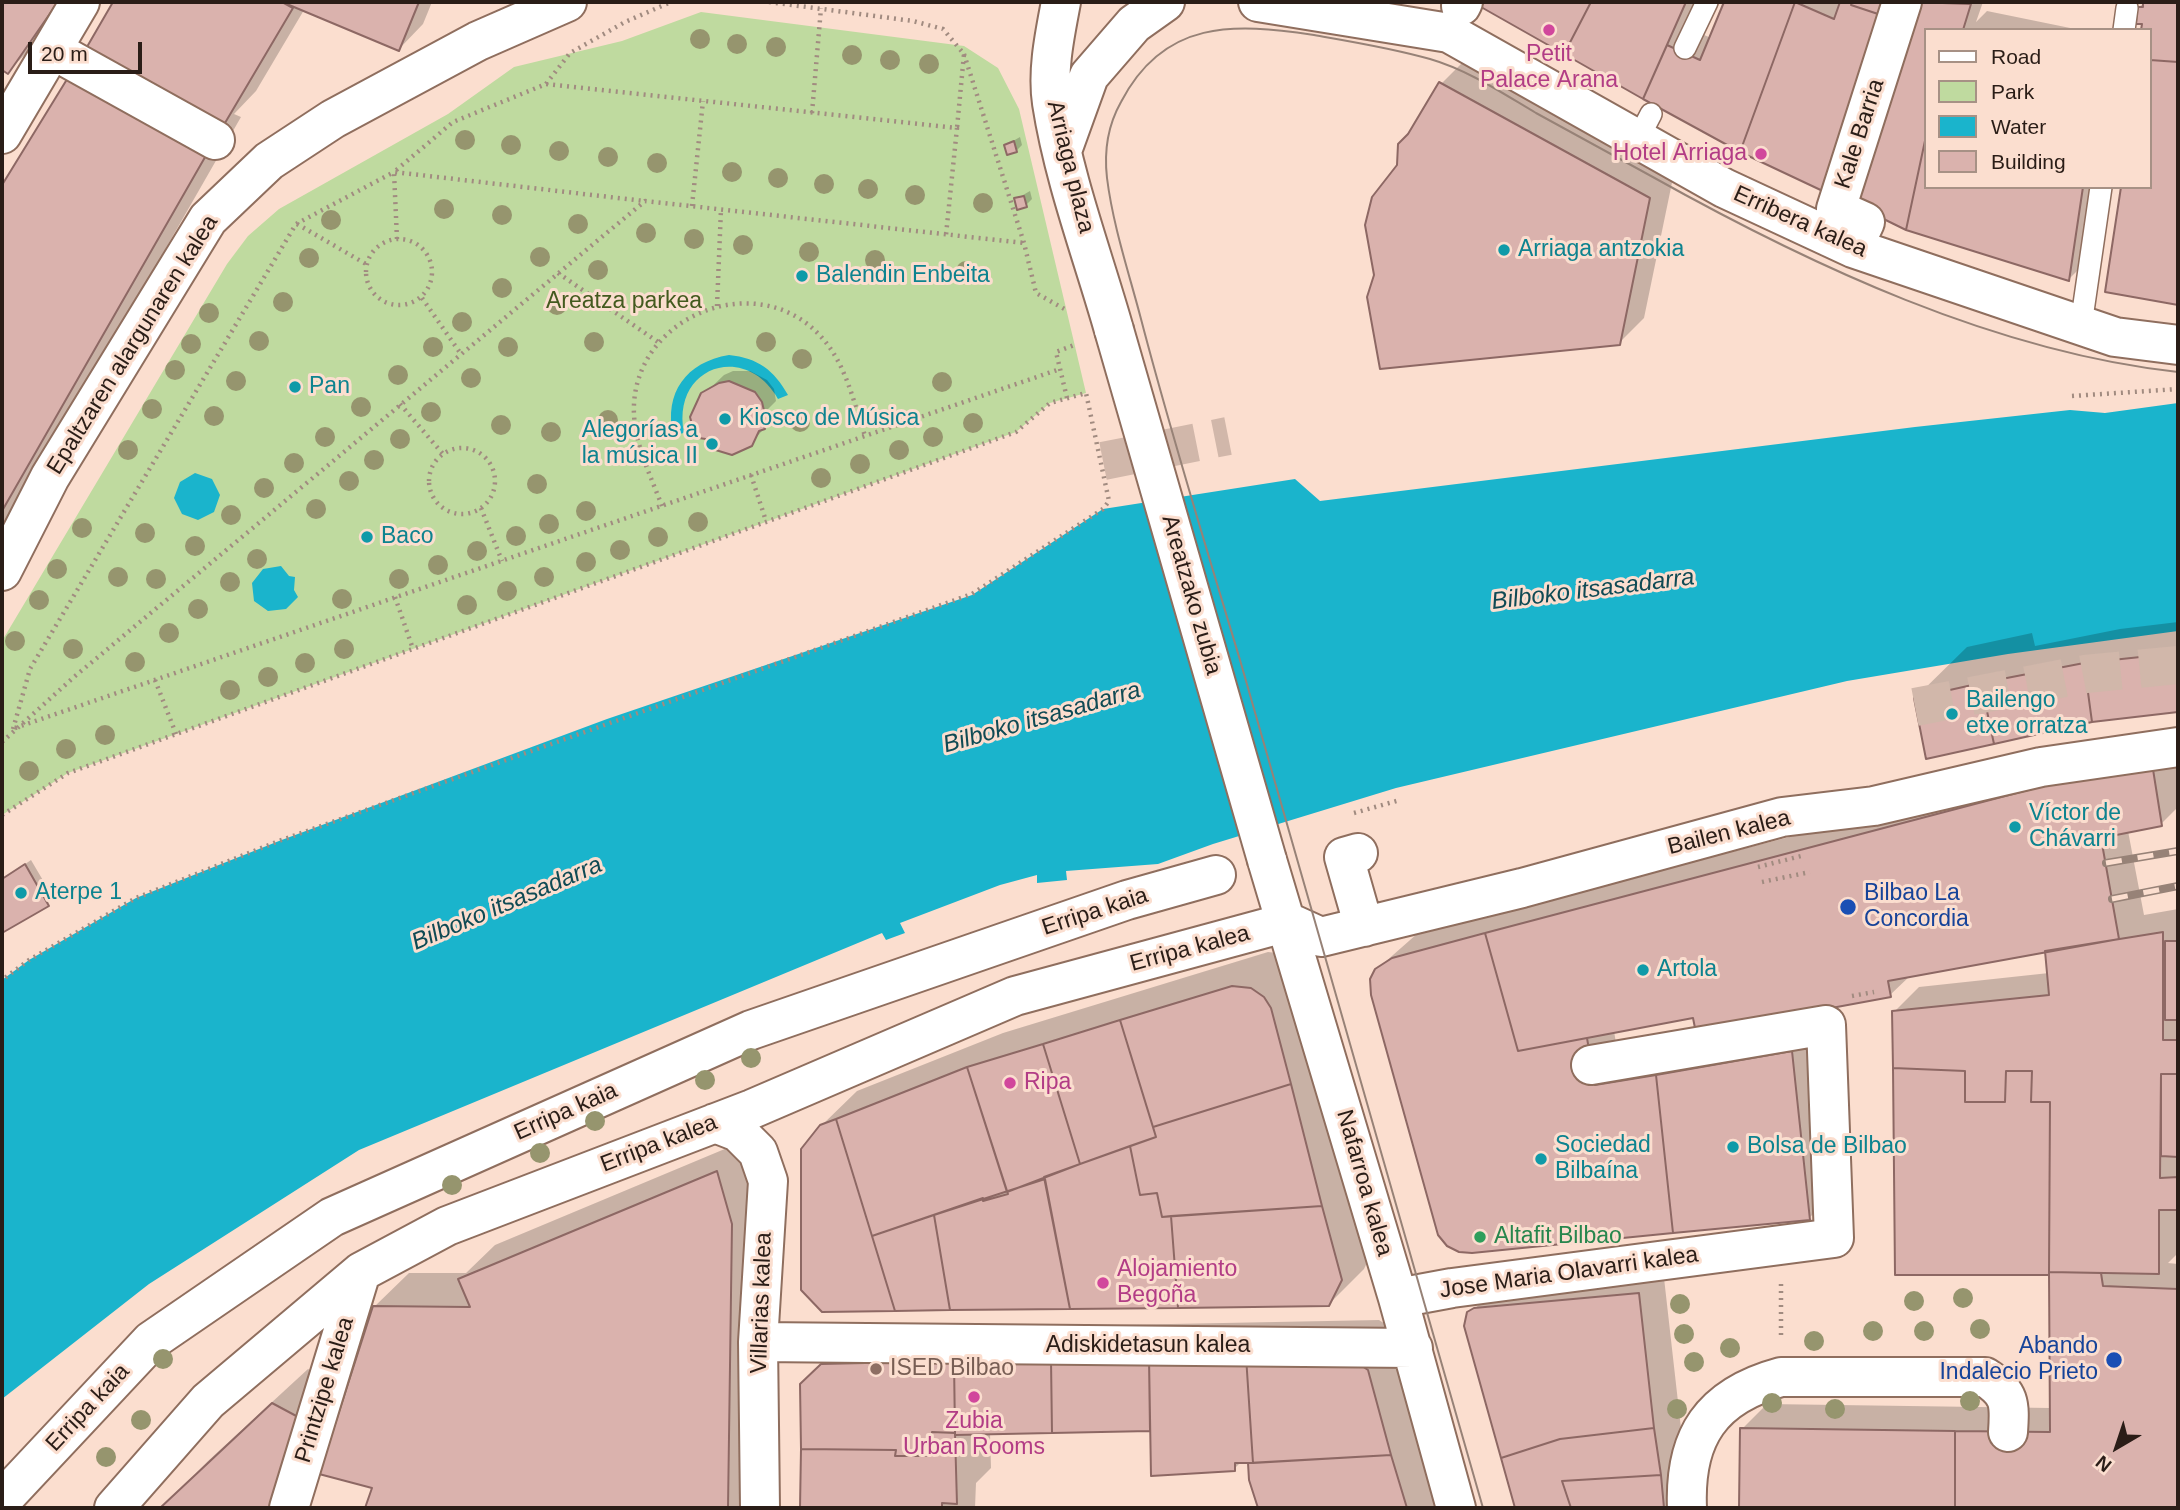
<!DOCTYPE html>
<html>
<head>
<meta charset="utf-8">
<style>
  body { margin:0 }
  #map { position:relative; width:2180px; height:1510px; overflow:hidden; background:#fbdecf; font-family:Helvetica,sans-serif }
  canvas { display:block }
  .frame { position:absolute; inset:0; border:4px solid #2a1d17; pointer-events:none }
  .legend { position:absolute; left:1924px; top:28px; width:228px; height:161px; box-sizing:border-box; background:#fbdecf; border:2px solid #a79185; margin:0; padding:9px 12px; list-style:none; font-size:21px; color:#2a1d17 }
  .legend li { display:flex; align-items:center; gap:14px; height:35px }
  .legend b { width:35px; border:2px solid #a79185 }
  .north { position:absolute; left:2082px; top:1412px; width:70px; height:70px; -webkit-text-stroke:5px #fbdecf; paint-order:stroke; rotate:219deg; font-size:19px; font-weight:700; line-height:28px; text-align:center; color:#2a1d17 }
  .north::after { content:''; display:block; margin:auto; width:24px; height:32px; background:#2a1d17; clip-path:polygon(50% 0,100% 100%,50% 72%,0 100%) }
  .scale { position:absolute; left:28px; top:42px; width:114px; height:32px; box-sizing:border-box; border:4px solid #2a1d17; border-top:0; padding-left:9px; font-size:21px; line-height:24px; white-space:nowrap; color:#2a1d17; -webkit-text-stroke:5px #fbdecf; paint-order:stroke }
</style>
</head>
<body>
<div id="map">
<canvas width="2180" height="1510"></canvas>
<div class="frame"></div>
<ul class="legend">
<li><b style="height:9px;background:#fff"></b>Road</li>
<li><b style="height:19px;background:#bfda9f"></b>Park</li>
<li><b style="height:19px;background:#1ab4cc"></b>Water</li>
<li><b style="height:19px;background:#dab2ad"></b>Building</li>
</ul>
<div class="north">N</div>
<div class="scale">20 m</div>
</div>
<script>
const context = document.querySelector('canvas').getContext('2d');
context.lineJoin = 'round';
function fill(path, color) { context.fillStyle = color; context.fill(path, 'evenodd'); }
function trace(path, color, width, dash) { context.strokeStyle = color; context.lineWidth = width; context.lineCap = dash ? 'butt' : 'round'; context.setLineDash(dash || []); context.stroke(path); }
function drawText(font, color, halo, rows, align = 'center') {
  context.font = font + ' Helvetica,sans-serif'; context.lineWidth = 6; context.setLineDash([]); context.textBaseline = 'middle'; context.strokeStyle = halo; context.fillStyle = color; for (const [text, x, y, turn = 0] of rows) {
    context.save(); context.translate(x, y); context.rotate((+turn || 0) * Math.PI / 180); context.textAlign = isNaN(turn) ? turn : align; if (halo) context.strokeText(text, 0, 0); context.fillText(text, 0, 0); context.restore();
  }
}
const green = new Path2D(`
  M 701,12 L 964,46 L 998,68 L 1019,109 L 1086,393 L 1050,403 L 1016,432 L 68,773 L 2,815 L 2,641 L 227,264 L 248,236 L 279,209 L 448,114 L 514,67 L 622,41 Z`);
const water = new Path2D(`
  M 729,355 C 758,358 774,370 788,395 L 778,399 C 745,341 671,367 684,433 L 673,435 C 664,393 686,362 729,355 Z
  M 2178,403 L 2178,631 L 2008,654 L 1847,681 L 1396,788 L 1213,844 L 1158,864 L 1066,871 L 1067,880 L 1037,883 L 1037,875 L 1000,885 L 900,923 L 905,933 L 886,940 L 882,933 L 359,1150 L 149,1284 L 2,1399 L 2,980 L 29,960 L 136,898 L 279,841 L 607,719 L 972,595 L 1103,509 L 1295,479 L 1320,501 L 1915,427 L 2070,410 L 2105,413 Z
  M 195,473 L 212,479 L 220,495 L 214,512 L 198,520 L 182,514 L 174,498 L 180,482 Z
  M 281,566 L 289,576 L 295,577 L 294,590 L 298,597 L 286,609 L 268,611 L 254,601 L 252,583 L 263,569 Z`);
const shadow = new Path2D(`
  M 2,2 L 64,2 L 32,47 L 8,72 L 2,68 Z
  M 115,2 L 432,2 L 423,24 L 399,49 L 304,10 L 256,91 L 234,114 L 241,117 L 2,534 L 2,190 Z
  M 1486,2 L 1695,2 L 1684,26 L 1711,38 L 1726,2 L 1901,2 L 1741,150 L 1483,6 Z
  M 1916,2 L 1983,2 L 1976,22 L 1987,11 L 2080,30 L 1926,30 L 1926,187 L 2112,187 L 2103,245 L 2069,279 L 1907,229 Z
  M 2145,2 L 2178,2 L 2178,303 L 2166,302 L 2150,187 L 2150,30 L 2143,22 L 2138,8 Z
  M 1466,59 L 1674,173 L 1644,318 L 1619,343 L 1376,276 L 1410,135 L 1441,84 Z
  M 1020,137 L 1022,145 L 1016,151 L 1006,145 Z
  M 1030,191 L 1032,199 L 1026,205 L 1016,199 Z
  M 733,371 L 750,371 L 767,380 L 774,389 L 776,401 L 763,414 L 775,410 L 776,415 L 745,450 L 724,452 L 709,442 L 713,438 L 692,417 L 698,400 L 724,375 Z
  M 2178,622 L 2178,710 L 2092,720 L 1915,698 L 1967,647 L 2032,633 L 2035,646 L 2120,629 Z
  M 2178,749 L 2178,807 L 2161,824 L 2128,831 L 2144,915 L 2178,909 L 2178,1253 L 2168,1263 L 2178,1264 L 2178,1508 L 1740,1508 L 1742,1429 L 1767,1404 L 2051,1408 L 2051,1273 L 1896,1274 L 1894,1012 L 1919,987 L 2049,973 L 2047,949 L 1911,975 L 1890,995 L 1694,1016 L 1614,1031 L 1619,1061 L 1816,1027 L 1834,1194 L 1809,1218 L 1376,970 L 1418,933 L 2033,774 Z
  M 31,860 L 54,899 L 2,931 L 2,880 Z
  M 1268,952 L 1286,954 L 1376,1244 L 1364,1269 L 1329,1304 L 823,1311 L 821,1126 L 857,1091 L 1003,1033 Z
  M 751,1138 L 761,1508 L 367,1508 L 374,1486 L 374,1307 L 409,1273 L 466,1273 L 495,1245 Z
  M 1663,1269 L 1690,1508 L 1517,1508 L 1466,1326 L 1466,1317 L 1492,1292 Z
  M 1379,1320 L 1402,1335 L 1450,1508 L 1260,1508 L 1250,1480 L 1249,1461 L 1242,1461 L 1234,1469 L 1152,1430 L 990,1433 L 991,1468 L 976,1483 L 975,1508 L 802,1508 L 802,1385 L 858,1330 Z
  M 308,1369 L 333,1383 L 294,1508 L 163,1508 L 208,1461 Z`);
const building = new Path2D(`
  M 2,2 L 58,2 L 8,74 L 2,70 Z
  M 113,2 L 282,2 L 293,8 L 222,128 L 84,52 Z
  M 282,2 L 419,2 L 399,51 Z
  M 1484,2 L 1591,2 L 1564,54 L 1481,7 Z
  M 1591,2 L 1686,2 L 1643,99 L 1564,54 Z
  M 1724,2 L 1795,2 L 1740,152 L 1643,99 L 1667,45 L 1700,60 Z
  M 1795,2 L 1834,19 L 1840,2 L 1852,2 L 1851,5 L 1884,16 L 1827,193 L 1740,152 Z
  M 1852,2 L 1889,2 L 1884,16 L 1851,5 Z
  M 1914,2 L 1971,4 L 1963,30 L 1926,30 L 1926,136 L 1906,230 L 1849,202 Z
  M 2143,2 L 2178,2 L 2178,62 L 2150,60 L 2150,30 L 2141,30 L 2142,24 L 2136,24 L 2137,7 L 2143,7 Z
  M 2150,60 L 2178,62 L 2178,305 L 2105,292 L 2121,187 L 2150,187 Z
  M 69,76 L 208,152 L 2,511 L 2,185 Z
  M 1439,82 L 1650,198 L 1620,345 L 1380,369 L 1367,297 L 1374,275 L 1365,225 L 1372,197 L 1397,165 L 1398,144 L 1408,134 Z
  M 1926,136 L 1926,187 L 2083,187 L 2069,281 L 1906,230 Z
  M 1014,141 L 1017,152 L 1007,155 L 1004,145 Z
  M 1024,196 L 1027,207 L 1017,210 L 1014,198 Z
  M 729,381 L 755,392 L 762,402 L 765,415 L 756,424 L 762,422 L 765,429 L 759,431 L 752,446 L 732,455 L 709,448 L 707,442 L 712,440 L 699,438 L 694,432 L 690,417 L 701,393 L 719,383 Z
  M 2178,653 L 2178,712 L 2092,722 L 2084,663 Z
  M 2084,663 L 2092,722 L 1994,744 L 1981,683 Z
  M 1981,683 L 1994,744 L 1926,759 L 1914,698 Z
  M 2152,763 L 2162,826 L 2101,838 L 2119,939 L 1888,981 L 1891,997 L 1696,1033 L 1693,1018 L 1518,1051 L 1485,933 L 2085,775 Z
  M 25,864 L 49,906 L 2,933 L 2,879 Z
  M 2163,932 L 2163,1040 L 2178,1040 L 2178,1074 L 2161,1074 L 2160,1178 L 2178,1177 L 2178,1210 L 2159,1210 L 2159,1274 L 2049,1272 L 2050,1102 L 2031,1102 L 2032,1071 L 2006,1071 L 2005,1102 L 1965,1102 L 1965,1071 L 1893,1068 L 1892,1011 L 2049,995 L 2045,951 Z
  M 1485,933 L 1518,1051 L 1587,1038 L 1595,1085 L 1656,1075 L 1673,1233 L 1472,1253 L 1459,1252 L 1447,1246 L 1438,1235 L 1371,995 L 1370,979 L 1375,969 L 1392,958 Z
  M 2165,941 L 2178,941 L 2178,1020 L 2165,1020 Z
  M 1232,986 L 1251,988 L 1264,997 L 1271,1008 L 1291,1084 L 1153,1127 L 1120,1020 Z
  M 1120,1020 L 1156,1137 L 1080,1164 L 1043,1044 Z
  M 1043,1044 L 1080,1164 L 1007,1192 L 967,1067 Z
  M 1792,1051 L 1810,1220 L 1673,1233 L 1656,1075 Z
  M 967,1067 L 1008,1194 L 983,1201 L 983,1198 L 872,1236 L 836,1119 Z
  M 1893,1068 L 1965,1071 L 1965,1102 L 2005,1102 L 2006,1071 L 2032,1071 L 2031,1102 L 2050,1102 L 2049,1275 L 1895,1275 Z
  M 2161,1074 L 2178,1074 L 2178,1157 L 2161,1156 Z
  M 1291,1084 L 1322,1206 L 1162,1217 L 1157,1193 L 1140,1195 L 1130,1146 L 1156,1137 L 1153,1127 Z
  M 836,1119 L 872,1236 L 895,1311 L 822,1312 L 801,1290 L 801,1149 L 820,1125 Z
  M 1130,1146 L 1140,1195 L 1157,1193 L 1162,1217 L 1171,1216 L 1178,1308 L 1070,1309 L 1044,1177 Z
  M 717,1171 L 732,1224 L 728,1508 L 365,1508 L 372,1488 L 319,1474 L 373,1306 L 470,1307 L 458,1279 Z
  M 1045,1179 L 1070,1309 L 950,1310 L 934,1215 Z
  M 1322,1206 L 1342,1280 L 1329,1306 L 1178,1308 L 1171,1216 Z
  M 934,1215 L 950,1310 L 895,1311 L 872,1236 Z
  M 2049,1272 L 2101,1273 L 2103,1286 L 2178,1289 L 2178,1508 L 1955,1508 L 1955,1431 L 2050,1432 Z
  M 1639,1293 L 1654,1428 L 1560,1439 L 1501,1458 L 1464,1326 L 1467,1312 L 1474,1308 Z
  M 1344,1354 L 1368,1370 L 1391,1455 L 1253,1463 L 1246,1356 Z
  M 1246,1356 L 1253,1463 L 1235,1463 L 1235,1471 L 1151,1476 L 1149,1358 Z
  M 1149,1358 L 1150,1431 L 1052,1433 L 1051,1360 Z
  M 1051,1360 L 1052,1433 L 955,1435 L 954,1361 Z
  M 954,1361 L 955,1433 L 932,1432 L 932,1456 L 895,1456 L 896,1450 L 801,1449 L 800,1384 L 821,1364 Z
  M 272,1403 L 300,1418 L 271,1508 L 160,1508 Z
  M 1654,1428 L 1661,1475 L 1562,1481 L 1571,1508 L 1515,1508 L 1501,1458 L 1560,1439 Z
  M 1740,1428 L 1955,1431 L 1955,1508 L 1739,1508 Z
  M 932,1432 L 955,1433 L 957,1504 L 942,1503 L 942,1508 L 800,1508 L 801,1449 L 896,1450 L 895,1456 L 932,1456 Z
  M 1391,1455 L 1407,1508 L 1258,1508 L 1249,1480 L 1248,1463 Z
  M 1661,1475 L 1664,1508 L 1571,1508 L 1562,1481 Z`);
const streetTunnel = new Path2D(`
  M 1103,461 L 1228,436
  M 1915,707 L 2086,674 L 2178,665`);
const path = new Path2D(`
  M 769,2 L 913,21 L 943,29 L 964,54 L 957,128
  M 964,54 L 1024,243 L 1036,293 L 1068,311
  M 546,84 L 570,53 L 625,22 L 671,2
  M 812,113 L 821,8
  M 692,206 L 703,101
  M 297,224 L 366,264
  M366 272a33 33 0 1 1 66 0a33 33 0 1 1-66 0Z
  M 397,239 L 394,172 L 453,122 L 546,84 L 957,128 L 946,235
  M 558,273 L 658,342
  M 422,298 L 461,354
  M 717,306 L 721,209
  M 2072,396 L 2178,389
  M 1067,398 L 1056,352 L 1077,344
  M 400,404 L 443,454
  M429 481a33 33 0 1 1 66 0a33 33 0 1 1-66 0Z
  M 751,475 L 766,521
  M 662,506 C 650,474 632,439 634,404 C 639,312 762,267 823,339 C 846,365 854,403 865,436
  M 481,508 L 502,561
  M 395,597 L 413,649
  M 155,680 L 176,734
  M 15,728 L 1060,369
  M 13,729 L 30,669 L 296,224 L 394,172 L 644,201
  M 2,742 L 74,677 L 645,201 L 1024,243
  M 1354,813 L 1400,800
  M 2,815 L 68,773 L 1016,432 L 1050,403 L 1086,393 L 1109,501 L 1103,509 L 972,594 L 279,841 L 136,898 L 29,960 L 2,980
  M 1758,867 L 1801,856
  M 1762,882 L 1810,872
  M 1852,996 L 1874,992
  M 1781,1284 L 1781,1339`);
const lane = new Path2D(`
  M 2124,30 L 2127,8
  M 1685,48 L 1707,2
  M 1638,139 L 1651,114
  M 2081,325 L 2101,187`);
const street = new Path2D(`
  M 1061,2 C 1055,34 1047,70 1052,103 C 1064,180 1093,256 1114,330
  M 1258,2 L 1449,33 L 1724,188 L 1853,248 L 2115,337 L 2178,345
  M 1461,6 L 1463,2
  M 53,50 L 215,140
  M 2,134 L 80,2
  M 1063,148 L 1089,76 L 1134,24 L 1165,2
  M 1853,248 L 1865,222 L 1836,209 L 1902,2
  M 2,571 L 50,477 L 208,219 L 269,161 L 333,119 L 478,41 L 567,2
  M 1358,853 L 1344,857 L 1364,927
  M 1267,860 L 1398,1298 L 1456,1508
  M 1288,922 L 1321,937 L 1522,888 L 1782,817 L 1874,806 L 2041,767 L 2178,747
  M 715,1123 L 738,1132 L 758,1152 L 768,1181 L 758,1342 L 760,1508
  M 1398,1298 L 1452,1288 L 1834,1238 L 1826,1025 L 1591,1065
  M 758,1342 L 1413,1348
  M 2,1500 L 151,1341 L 332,1217 L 751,1030 L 1127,900 L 1216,875
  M 114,1508 L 208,1401 L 361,1272 L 447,1226 L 752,1109 L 1015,996 L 1288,922
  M 289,1508 L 361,1272
  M 1687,1508 C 1684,1437 1711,1396 1781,1377 L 1985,1377 C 2010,1393 2010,1403 2008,1432`);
const tram = new Path2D(`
  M 1483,1508 C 1402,1226 1323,943 1240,660 C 1206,547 1171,434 1141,319 C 1129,273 1113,226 1107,178 C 1104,152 1108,125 1121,102 C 1164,19 1234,23 1314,35 C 1354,42 1392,48 1430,59 C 1468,70 1502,93 1536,113 C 1574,134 1612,155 1651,176 C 1810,265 1995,352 2178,372`);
const rail = new Path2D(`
  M 2106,863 L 2178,851
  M 2112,899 L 2178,886`);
const streetBridge = new Path2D(`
  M 1114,330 L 1267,860`);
const trees = [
  [700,39],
  [737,44],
  [776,47],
  [852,55],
  [890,60],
  [929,64],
  [465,140],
  [511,145],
  [559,151],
  [608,157],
  [657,163],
  [732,172],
  [778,178],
  [824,184],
  [868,189],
  [915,195],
  [983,203],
  [444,209],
  [502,215],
  [331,220],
  [578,224],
  [646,233],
  [694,239],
  [743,245],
  [809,252],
  [540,257],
  [309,258],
  [875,260],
  [598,270],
  [966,271],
  [502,288],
  [283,302],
  [557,305],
  [209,313],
  [462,322],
  [259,341],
  [594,342],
  [766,342],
  [191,344],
  [433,347],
  [508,347],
  [802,359],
  [175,370],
  [398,375],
  [471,378],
  [236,381],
  [942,382],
  [361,407],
  [152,409],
  [431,412],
  [214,416],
  [608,420],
  [800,422],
  [973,423],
  [501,425],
  [551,432],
  [325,437],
  [933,437],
  [400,439],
  [128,450],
  [899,450],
  [374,460],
  [294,463],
  [860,464],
  [821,478],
  [349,481],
  [537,484],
  [264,488],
  [316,509],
  [586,511],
  [231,515],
  [698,522],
  [549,524],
  [82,528],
  [145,533],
  [516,536],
  [658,537],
  [195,546],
  [620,550],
  [477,551],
  [257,559],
  [586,562],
  [438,565],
  [57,569],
  [118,577],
  [544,577],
  [156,579],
  [399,579],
  [230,582],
  [507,591],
  [342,599],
  [39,600],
  [467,605],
  [198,609],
  [169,633],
  [15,641],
  [73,649],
  [344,649],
  [135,662],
  [305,663],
  [268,677],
  [230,690],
  [105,735],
  [66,749],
  [29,771],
  [751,1058],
  [705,1080],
  [595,1121],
  [540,1153],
  [452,1185],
  [1963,1298],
  [1914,1301],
  [1680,1304],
  [1980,1329],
  [1873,1331],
  [1924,1331],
  [1684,1334],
  [1814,1341],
  [1730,1348],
  [163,1359],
  [1694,1362],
  [1970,1401],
  [1772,1403],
  [1677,1409],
  [1835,1409],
  [141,1420],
  [106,1457]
];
const markers = [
  [1549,30,7,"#d1479c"],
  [1761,154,7,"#d1479c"],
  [1504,250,7,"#0f9aa8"],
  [802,276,7,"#0f9aa8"],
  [295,387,7,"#0f9aa8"],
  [725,419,7,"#0f9aa8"],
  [712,444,7,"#0f9aa8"],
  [367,537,7,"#0f9aa8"],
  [1952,714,7,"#0f9aa8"],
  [2015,827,7,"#0f9aa8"],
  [21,893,7,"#0f9aa8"],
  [1848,907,9,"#1a4fb4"],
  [1643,970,7,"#0f9aa8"],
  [1010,1083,7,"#d1479c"],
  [1733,1147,7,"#0f9aa8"],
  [1541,1159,7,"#0f9aa8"],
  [1480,1237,7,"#2e9e5b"],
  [1103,1283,7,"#d1479c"],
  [2114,1360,9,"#1a4fb4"],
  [876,1369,7,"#8d6e63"],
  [974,1397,7,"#d1479c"]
];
const hotelNames = [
  ["Petit",1549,55],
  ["Palace Arana",1549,81],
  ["Hotel Arriaga",1747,154,"right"],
  ["Ripa",1024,1083,"left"],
  ["Alojamiento",1117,1270,"left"],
  ["Begoña",1117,1296,"left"],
  ["Zubia",974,1422],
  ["Urban Rooms",974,1448]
];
const streetNames = [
  ["Kale Barria",1860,134,-72],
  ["Arriaga plaza",1070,167,76],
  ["Erribera kalea",1800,222,24],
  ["Epaltzaren alargunaren kalea",133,345,-58],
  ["Areatzako zubia",1191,595,74],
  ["Bailen kalea",1729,833,-14],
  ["Erripa kaia",1095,912,-18],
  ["Erripa kalea",1190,949,-15],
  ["Erripa kaia",566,1112,-24],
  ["Erripa kalea",659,1144,-21],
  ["Nafarroa kalea",1364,1183,74],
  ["Jose Maria Olavarri kalea",1569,1273,-8],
  ["Villarias kalea",762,1303,-88],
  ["Adiskidetasun kalea",1148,1346],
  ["Printzipe kalea",325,1390,-73],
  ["Erripa kaia",88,1408,-47]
];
const cultureNames = [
  ["Arriaga antzokia",1518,250],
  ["Balendin Enbeita",816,276],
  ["Pan",309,387],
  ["Kiosco de Música",739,419],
  ["Alegorías a",698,431,"right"],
  ["la música II",698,457,"right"],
  ["Baco",381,537],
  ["Bailengo",1966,701],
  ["etxe orratza",1966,727],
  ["Víctor de",2029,814],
  ["Chávarri",2029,840],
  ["Aterpe 1",35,893],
  ["Artola",1657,970],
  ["Sociedad",1555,1146],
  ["Bilbaína",1555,1172],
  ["Bolsa de Bilbao",1747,1147]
];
const parkNames = [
  ["Areatza parkea",624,302]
];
const transitNames = [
  ["Bilbao La",1864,894],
  ["Concordia",1864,920],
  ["Abando",2098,1347,"right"],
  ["Indalecio Prieto",2098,1373,"right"]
];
const leisureNames = [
  ["Altafit Bilbao",1494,1237]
];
const educationNames = [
  ["ISED Bilbao",890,1369]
];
const waterNames = [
  ["Bilboko itsasadarra",1593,590,-7],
  ["Bilboko itsasadarra",1042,718,-16],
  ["Bilboko itsasadarra",507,904,-23]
];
fill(green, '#bfda9f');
fill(water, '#1ab4cc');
fill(shadow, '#0003');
fill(building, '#dab2ad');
trace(building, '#8d6864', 2);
trace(streetTunnel, '#d1b7aa', 38, [38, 19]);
trace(lane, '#8f6e5e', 24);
trace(street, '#8f6e5e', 42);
trace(path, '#a18b80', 4.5, [2, 5]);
trace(lane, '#fff', 21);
trace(street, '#fff', 38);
trace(tram, '#978277', 2);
trace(rail, '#978277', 8);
trace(rail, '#fbdecf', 5, [16]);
trace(streetBridge, '#8f6e5e', 42, []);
trace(streetBridge, '#fff', 38);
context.fillStyle = '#96956e';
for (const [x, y] of trees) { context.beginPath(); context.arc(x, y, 10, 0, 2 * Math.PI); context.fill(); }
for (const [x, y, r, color] of markers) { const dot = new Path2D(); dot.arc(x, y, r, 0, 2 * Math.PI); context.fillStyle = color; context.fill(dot); trace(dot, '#fbdecf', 2.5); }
drawText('23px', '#b23c85', '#fbdecf', hotelNames);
drawText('23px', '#2a1d17', '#fbdecf', streetNames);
drawText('23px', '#0d838f', '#fbdecf', cultureNames, 'left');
drawText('23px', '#435a1e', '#fbdecf', parkNames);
drawText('23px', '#164399', '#fbdecf', transitNames, 'left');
drawText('23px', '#27864d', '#fbdecf', leisureNames, 'left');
drawText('23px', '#785e54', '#fbdecf', educationNames, 'left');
drawText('italic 24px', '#0f4a54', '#fbdecf', waterNames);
</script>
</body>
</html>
